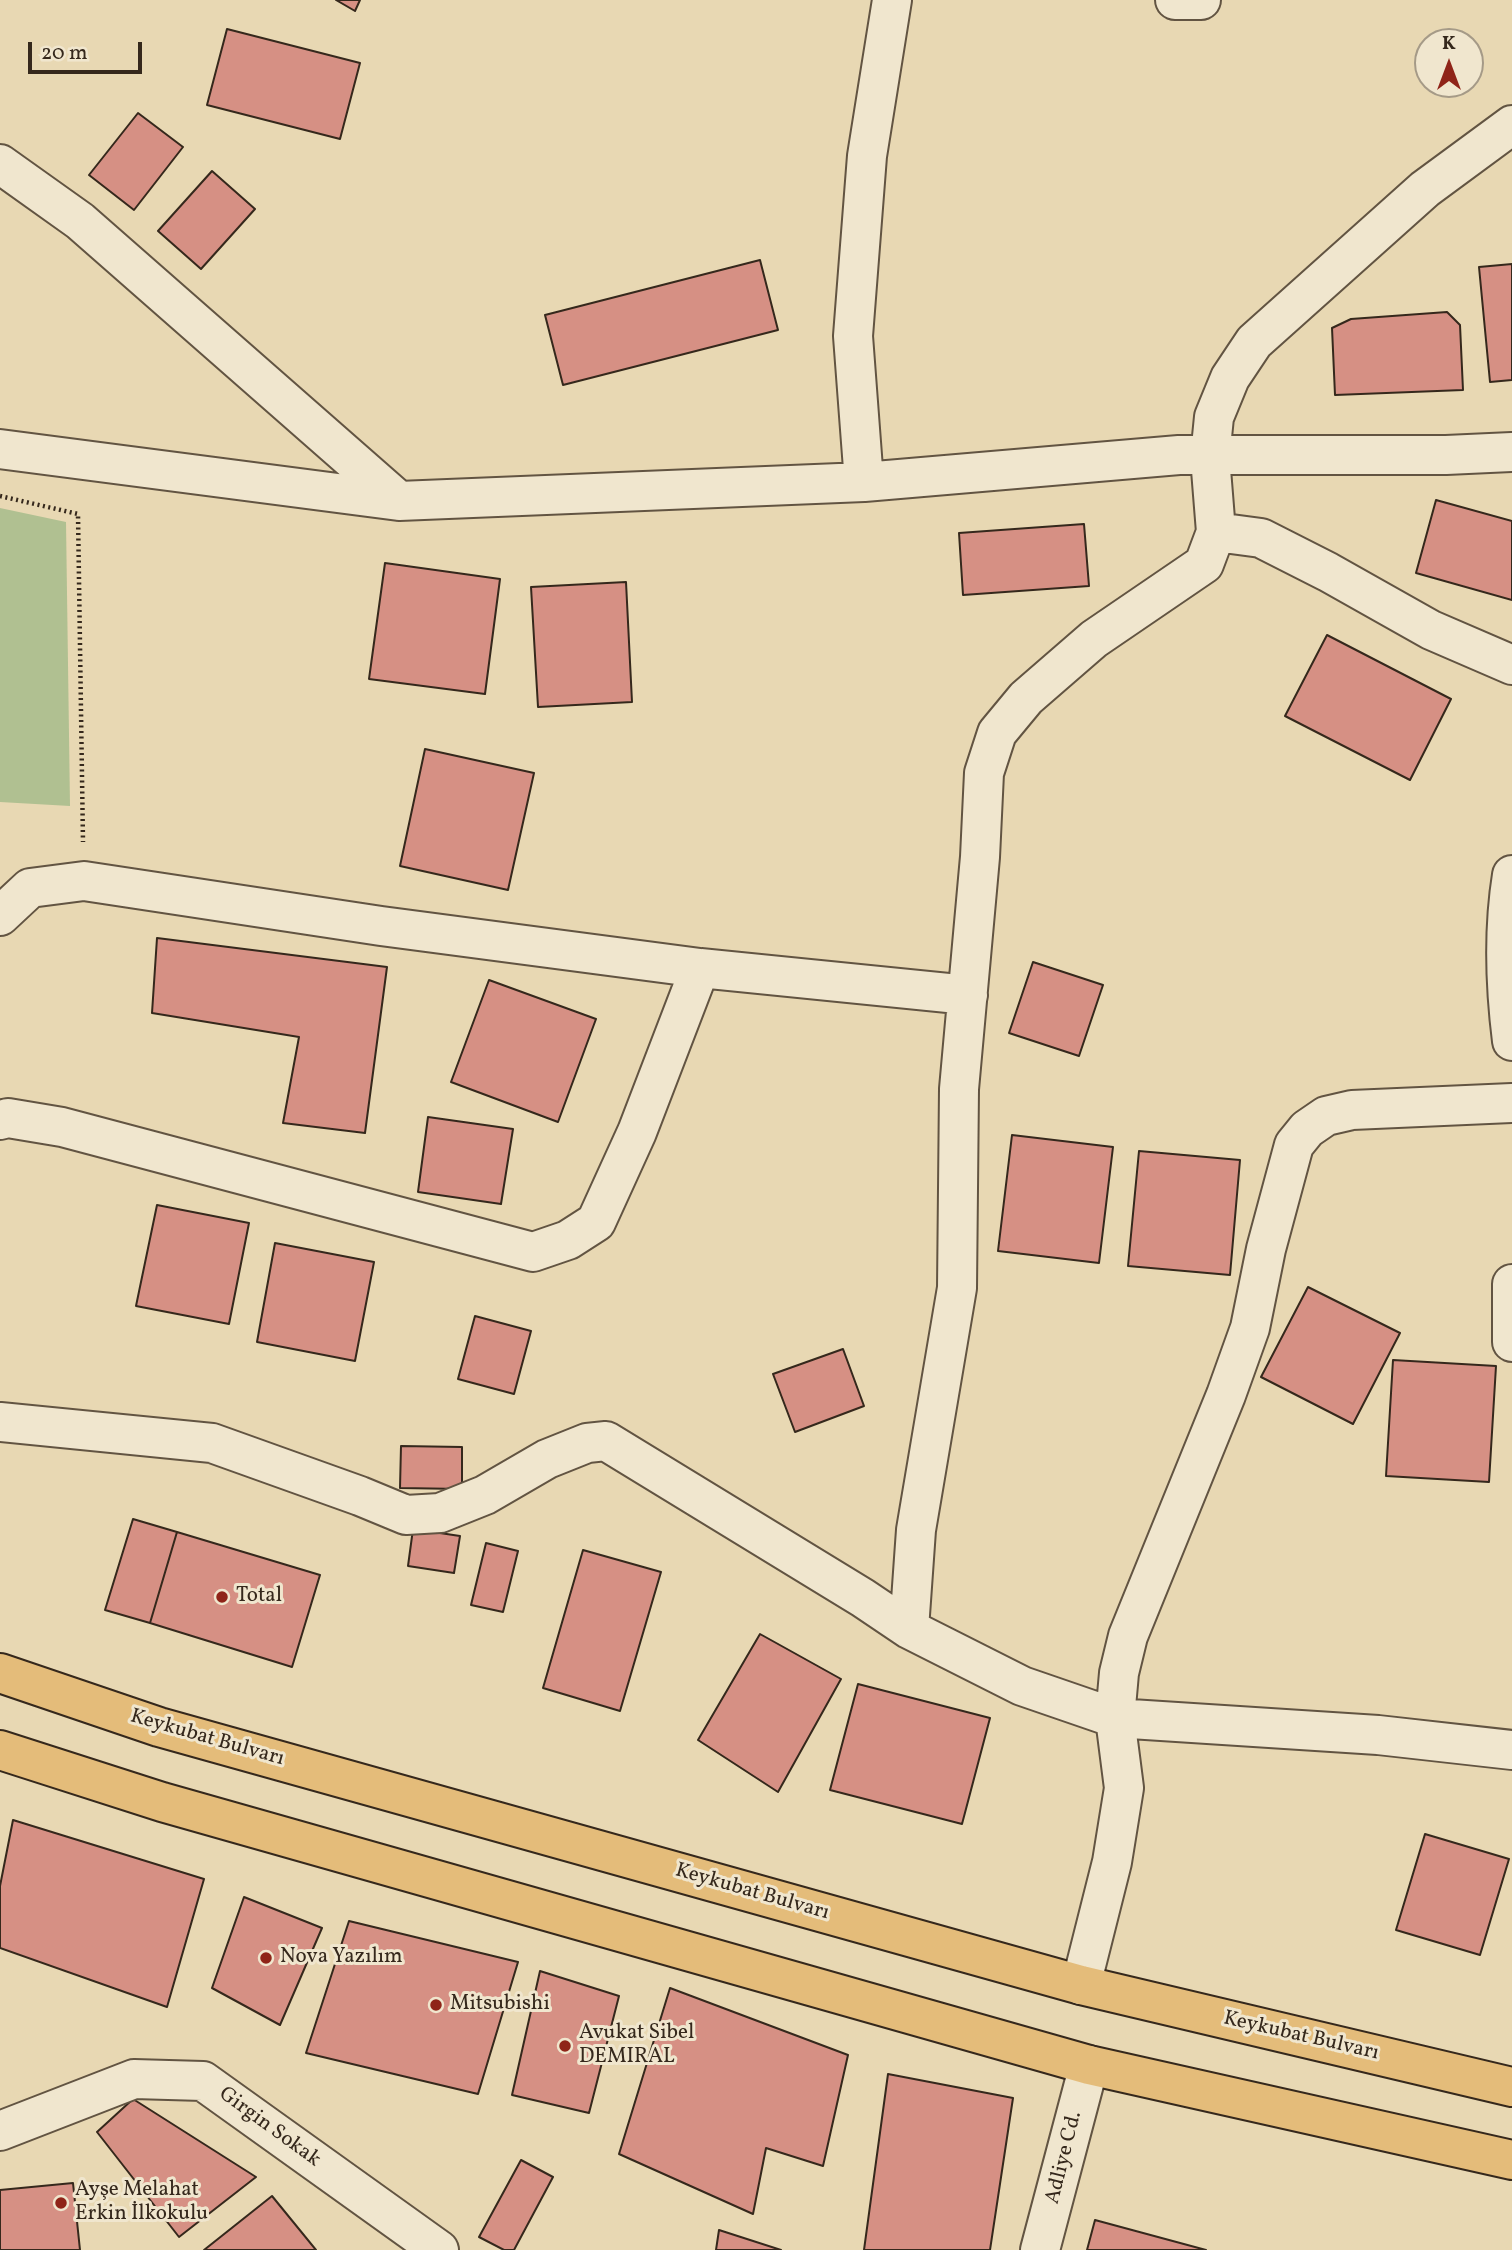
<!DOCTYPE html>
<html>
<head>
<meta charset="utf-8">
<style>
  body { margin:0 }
  #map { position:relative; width:1512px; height:2250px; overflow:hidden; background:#e8d8b3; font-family:Vollkorn,serif }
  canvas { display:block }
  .north { position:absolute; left:1414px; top:28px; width:70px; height:70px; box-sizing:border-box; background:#f0e6ce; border:2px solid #a59a87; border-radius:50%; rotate:0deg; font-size:19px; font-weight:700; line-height:28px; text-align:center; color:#35281c }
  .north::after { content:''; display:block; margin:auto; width:24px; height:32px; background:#8f2418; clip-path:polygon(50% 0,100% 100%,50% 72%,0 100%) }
  .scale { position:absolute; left:28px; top:42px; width:114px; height:32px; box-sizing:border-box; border:4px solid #35281c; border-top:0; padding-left:9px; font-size:21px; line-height:24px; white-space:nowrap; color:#35281c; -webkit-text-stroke:5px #f0e6ce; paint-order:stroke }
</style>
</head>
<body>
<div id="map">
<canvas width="1512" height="2250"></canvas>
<div class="north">K</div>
<div class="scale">20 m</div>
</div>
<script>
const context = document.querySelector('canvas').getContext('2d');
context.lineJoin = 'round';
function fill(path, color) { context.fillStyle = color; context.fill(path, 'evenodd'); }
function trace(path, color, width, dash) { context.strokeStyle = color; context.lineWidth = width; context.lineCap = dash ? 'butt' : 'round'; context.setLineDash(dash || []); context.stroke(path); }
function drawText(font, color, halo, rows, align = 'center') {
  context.font = font + ' Vollkorn,serif'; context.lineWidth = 6; context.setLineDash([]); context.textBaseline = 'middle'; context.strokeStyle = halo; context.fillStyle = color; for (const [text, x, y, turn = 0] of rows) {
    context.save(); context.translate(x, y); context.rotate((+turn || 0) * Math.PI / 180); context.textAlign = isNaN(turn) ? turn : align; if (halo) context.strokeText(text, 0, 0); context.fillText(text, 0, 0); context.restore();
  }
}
const green = new Path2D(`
  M 0,508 L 66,522 L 70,806 L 0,802 Z`);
const building = new Path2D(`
  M 336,0 L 360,0 L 355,11 Z
  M 227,29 L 360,63 L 340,139 L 207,105 Z
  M 138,113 L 183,147 L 134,210 L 89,175 Z
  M 212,171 L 255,209 L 201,269 L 158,231 Z
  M 760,260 L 778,330 L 563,385 L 545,315 Z
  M 1512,264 L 1512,380 L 1490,382 L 1479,267 Z
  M 1447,312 L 1460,325 L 1463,390 L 1335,395 L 1332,328 L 1351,319 Z
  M 1436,500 L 1512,521 L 1512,600 L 1416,573 Z
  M 1084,524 L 1089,586 L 963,595 L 959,533 Z
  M 385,563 L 500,579 L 485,694 L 369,679 Z
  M 626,582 L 632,702 L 538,707 L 531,587 Z
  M 1327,635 L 1451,699 L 1410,780 L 1285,716 Z
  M 425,749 L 534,773 L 508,890 L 400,866 Z
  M 157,938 L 387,967 L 365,1133 L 283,1123 L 299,1037 L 152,1013 Z
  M 1033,962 L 1103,985 L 1079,1056 L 1009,1033 Z
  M 489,980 L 596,1019 L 558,1122 L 451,1082 Z
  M 428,1117 L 513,1129 L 501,1204 L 418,1192 Z
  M 1012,1135 L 1113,1147 L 1099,1263 L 998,1251 Z
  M 1139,1151 L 1240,1160 L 1230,1275 L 1128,1266 Z
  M 157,1205 L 249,1223 L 229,1324 L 136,1306 Z
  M 275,1243 L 374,1262 L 355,1361 L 257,1342 Z
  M 1308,1287 L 1400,1333 L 1353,1424 L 1261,1377 Z
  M 475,1316 L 531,1331 L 514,1394 L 458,1379 Z
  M 843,1349 L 864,1406 L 795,1432 L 773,1374 Z
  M 1393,1360 L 1496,1366 L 1489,1482 L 1386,1476 Z
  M 401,1446 L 462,1447 L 462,1489 L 400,1488 Z
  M 133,1519 L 177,1532 L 150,1623 L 105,1610 Z
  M 413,1529 L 460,1536 L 454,1573 L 408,1566 Z
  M 177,1532 L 320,1575 L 292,1667 L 150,1623 Z
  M 486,1543 L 518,1551 L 503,1612 L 471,1605 Z
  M 583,1550 L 661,1572 L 620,1711 L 543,1688 Z
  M 760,1634 L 841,1679 L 778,1792 L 698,1740 Z
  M 858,1684 L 990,1718 L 962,1824 L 830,1790 Z
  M 13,1820 L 204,1879 L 167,2007 L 0,1948 L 0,1886 Z
  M 1425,1834 L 1509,1859 L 1480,1955 L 1396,1930 Z
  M 244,1897 L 322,1928 L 280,2025 L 212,1988 Z
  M 349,1921 L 518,1962 L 478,2094 L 306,2053 Z
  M 540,1971 L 619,1996 L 589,2113 L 512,2095 Z
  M 670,1988 L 848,2055 L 823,2166 L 766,2148 L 753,2214 L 619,2154 Z
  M 888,2074 L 1013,2098 L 990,2250 L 864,2250 Z
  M 133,2099 L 256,2177 L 179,2237 L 97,2132 Z
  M 521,2160 L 553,2177 L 514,2250 L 504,2250 L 479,2237 Z
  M 73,2183 L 80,2250 L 0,2250 L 0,2190 Z
  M 272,2196 L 316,2250 L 204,2250 Z
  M 1095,2220 L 1206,2250 L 1087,2250 Z
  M 719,2230 L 781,2250 L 716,2250 Z`);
const path = new Path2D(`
  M 0,496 L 78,514 L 83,842`);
const minor = new Path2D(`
  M 1175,0 L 1201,0
  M 0,164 L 80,221 L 399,501
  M 0,449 L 399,501 L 864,482 L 1179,455 L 1446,455 L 1512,452
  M 864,482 L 853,336 L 867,156 L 892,0
  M 1216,532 L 1261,538 L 1328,572 L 1431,630 L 1512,665
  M 1512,875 C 1503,931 1505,985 1512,1041
  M 0,916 L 30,888 L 84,881 L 381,926 L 700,968 L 968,995
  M 1512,1103 L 1352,1110 L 1326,1116 L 1307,1129 L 1294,1145 L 1266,1249 L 1250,1328 L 1226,1395 L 1128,1636 L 1119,1673 L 1115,1718 L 1378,1735 L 1512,1750
  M 0,1120 L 8,1118 L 62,1127 L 533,1252 L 568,1240 L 596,1222 L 637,1132 L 700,968
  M 1512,1284 L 1512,1342
  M 0,1422 L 212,1443 L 360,1496 L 406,1515 L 440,1513 L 485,1495 L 547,1459 L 587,1443 L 606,1441 L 863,1598 L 909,1629 L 1022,1686 L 1115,1718 L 1124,1788 L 1112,1862 L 1081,1985
  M 909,1629 L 916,1530 L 957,1288 L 959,1089 L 980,857 L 984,773 L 997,733 L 1026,698 L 1094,639 L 1204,564 L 1216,532 L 1210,457 L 1214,417 L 1230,378 L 1254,342 L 1425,189 L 1512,125
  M 0,2131 L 134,2079 L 203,2081 L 439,2250
  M 1040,2250 L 1089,2065`);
const highway = new Path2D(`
  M 0,1673 L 159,1727 L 1081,1985 L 1512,2087
  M 0,1750 L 162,1802 L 1089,2065 L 1512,2160`);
const markers = [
  [222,1597,7,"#8f2418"],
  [266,1958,7,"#8f2418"],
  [436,2005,7,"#8f2418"],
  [565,2046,7,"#8f2418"],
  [61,2203,7,"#8f2418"]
];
const poiNames = [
  ["Total",236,1597],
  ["Nova Yazılım",280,1958],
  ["Mitsubishi",450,2005],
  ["Avukat Sibel",579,2034],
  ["DEMIRAL",579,2058],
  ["Ayşe Melahat",75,2191],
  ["Erkin İlkokulu",75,2215]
];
const streetNames = [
  ["Keykubat Bulvarı",207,1739,16],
  ["Keykubat Bulvarı",752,1893,16],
  ["Keykubat Bulvarı",1301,2037,13],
  ["Girgin Sokak",269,2128,36],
  ["Adliye Cd.",1065,2158,-76]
];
fill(green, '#b0c091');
fill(building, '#d69084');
trace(building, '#35281c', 2);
trace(minor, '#625442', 42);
trace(highway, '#35281c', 42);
trace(path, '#35281c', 4.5, [2, 3.5]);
trace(minor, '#f0e6ce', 38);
trace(highway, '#e4bc7a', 38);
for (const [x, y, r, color] of markers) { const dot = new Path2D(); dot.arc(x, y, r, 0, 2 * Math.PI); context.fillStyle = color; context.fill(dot); trace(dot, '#f0e6ce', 2.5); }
drawText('21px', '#35281c', '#f0e6ce', poiNames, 'left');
drawText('21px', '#35281c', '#f0e6ce', streetNames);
</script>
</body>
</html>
